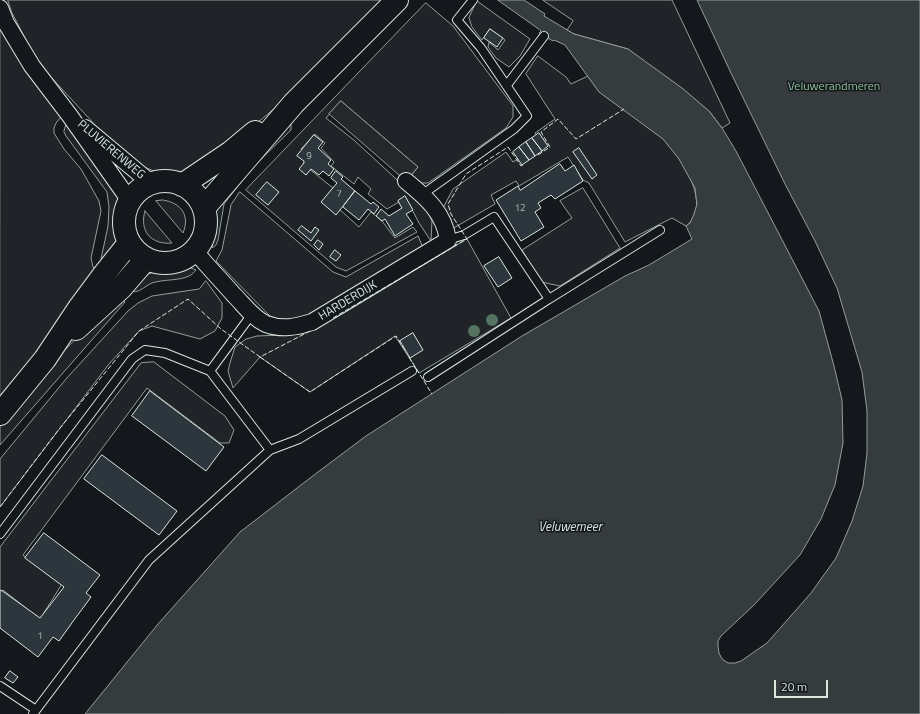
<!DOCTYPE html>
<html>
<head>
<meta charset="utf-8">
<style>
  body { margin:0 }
  #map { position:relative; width:920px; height:714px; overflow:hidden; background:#14181c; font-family:"Titillium Web",sans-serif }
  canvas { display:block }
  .scale { position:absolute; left:774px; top:680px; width:54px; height:18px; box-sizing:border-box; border:2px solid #d8e6dc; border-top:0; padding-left:5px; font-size:12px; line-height:14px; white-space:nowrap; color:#d8e6dc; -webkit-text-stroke:3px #14181c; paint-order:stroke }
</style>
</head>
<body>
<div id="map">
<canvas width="920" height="714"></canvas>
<div class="scale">20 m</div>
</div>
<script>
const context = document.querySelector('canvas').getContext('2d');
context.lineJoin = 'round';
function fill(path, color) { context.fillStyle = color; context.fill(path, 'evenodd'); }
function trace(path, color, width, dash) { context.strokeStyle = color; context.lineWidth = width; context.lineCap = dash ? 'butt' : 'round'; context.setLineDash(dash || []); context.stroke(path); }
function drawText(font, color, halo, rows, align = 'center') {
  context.font = font + ' "Titillium Web",sans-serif'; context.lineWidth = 3; context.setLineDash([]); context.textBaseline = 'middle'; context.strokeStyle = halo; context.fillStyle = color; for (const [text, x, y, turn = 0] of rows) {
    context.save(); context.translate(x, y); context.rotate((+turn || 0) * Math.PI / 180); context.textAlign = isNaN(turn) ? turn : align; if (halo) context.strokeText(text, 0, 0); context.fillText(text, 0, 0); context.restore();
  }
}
const green = new Path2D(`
  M 8,0 L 384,0 L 282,102 L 237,140 L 188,172 L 154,171 L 144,167 L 96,126 L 38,63 L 12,13 Z
  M 543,0 L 672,0 L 730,123 L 722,128 L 709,111 L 628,49 L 574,34 L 567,30 L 573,21 Z
  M 477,1 L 530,39 L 520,56 L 509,67 L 496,58 L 488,47 L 489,42 L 498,50 L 505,40 L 490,29 L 482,40 L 472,27 L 469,18 Z
  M 426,3 L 453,26 L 513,106 L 513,117 L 506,128 L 428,183 L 421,183 L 410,177 L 418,167 L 341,101 L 326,118 L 355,141 L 407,189 L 426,208 L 432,221 L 431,241 L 419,223 L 406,198 L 387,209 L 368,194 L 371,189 L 358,177 L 354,184 L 331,166 L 334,162 L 321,148 L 325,143 L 315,134 L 301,149 L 308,156 L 303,164 L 333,188 L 326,197 L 359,227 L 371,212 L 382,221 L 395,238 L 413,227 L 417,232 L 346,271 L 336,267 L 246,190 Z
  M 0,16 L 24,62 L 61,117 L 56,123 L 54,128 L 54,133 L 64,149 L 81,169 L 99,201 L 101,211 L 91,258 L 93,267 L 99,273 L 0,397 Z
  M 538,56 L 566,77 L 571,84 L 588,76 C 591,81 595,86 599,91 C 604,96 612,101 618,105 C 633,115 649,126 662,138 C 680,155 714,206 686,226 L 672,218 L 625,242 L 589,183 L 583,180 L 568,157 L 519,186 L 516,181 L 491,195 L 495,204 L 452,229 L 443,208 L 453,189 L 506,152 L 513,162 L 542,144 L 535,133 L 555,119 L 526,74 Z
  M 291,119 L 291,130 L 252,168 L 224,204 L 218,240 L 216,245 L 212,248 L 215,209 Z
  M 66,125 L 91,155 L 119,195 L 119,245 L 107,265 L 101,259 L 108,226 L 109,207 L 107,192 L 66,136 L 64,132 Z
  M 583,188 L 620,248 L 560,286 L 541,282 L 522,250 L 572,218 L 560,201 Z
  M 240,192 L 333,272 L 346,277 L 418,236 L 424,250 L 323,309 L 299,320 L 283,322 L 270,316 L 216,261 L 222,250 L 231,205 Z
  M 163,200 C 182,203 190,216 183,233 L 156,201 Z
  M 145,211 L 172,243 C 151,245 139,231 145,211 Z
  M 467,239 L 511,318 L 419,373 L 395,336 L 310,392 L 260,357 L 233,388 L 228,371 L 230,363 L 235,347 L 246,339 L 257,336 L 303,334 L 347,311 Z
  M 184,268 L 191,268 L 196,270 C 194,272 192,275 189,276 C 179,281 164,279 152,283 C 143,287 139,294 129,291 L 140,278 L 151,273 Z
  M 206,281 L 222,303 L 222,318 L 215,331 L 200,339 L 152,326 L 139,331 L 109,364 L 0,507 L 0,459 L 66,379 L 128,311 L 138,303 L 152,296 L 199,289 Z
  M 120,294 L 125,302 L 0,445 L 0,426 L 61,354 Z
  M 154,362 L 225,416 L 234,430 L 229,443 L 220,443 L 147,388 L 23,555 L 62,584 L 40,619 L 3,590 L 0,593 L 0,547 L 141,363 Z`);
const parking = new Path2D(`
  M 341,101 L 418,167 L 406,181 L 329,114 Z`);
const water = new Path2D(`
  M 498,0 L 524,0 L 545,14 L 544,16 L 574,34 L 628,49 L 682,88 L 709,111 L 722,128 L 736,151 L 819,311 L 834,366 L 842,400 L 843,443 L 835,485 L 821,519 L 800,555 L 754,605 L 721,636 L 718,641 L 718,647 L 719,653 L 722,659 L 728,663 L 735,663 L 741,661 L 767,643 L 811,593 L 836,558 L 852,521 L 863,486 L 867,453 L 867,411 L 862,372 L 837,288 L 815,241 L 785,184 L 730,71 L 697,0 L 920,0 L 920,714 L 85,714 L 158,624 L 240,532 L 314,475 L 366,436 L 522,336 L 625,276 L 649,265 L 692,239 L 686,226 L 690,223 L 694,214 L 697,204 L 696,197 L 695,188 L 679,159 L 663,139 L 599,92 L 565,45 L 554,40 L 553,41 L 539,33 L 541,31 L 540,30 Z`);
const building = new Path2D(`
  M 490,29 L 503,38 L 497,47 L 484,38 Z
  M 539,133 L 548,146 L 542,151 L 532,138 Z
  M 314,135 L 323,142 L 318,148 L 331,160 L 328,164 L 334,169 L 329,176 L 323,171 L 319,175 L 311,169 L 306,175 L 299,169 L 304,163 L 304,161 L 297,156 Z
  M 532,138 L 542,151 L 535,156 L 526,142 Z
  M 526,142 L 535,156 L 529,160 L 519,147 Z
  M 519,147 L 529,160 L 522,165 L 513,152 Z
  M 579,148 L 597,175 L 592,179 L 573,152 Z
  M 560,164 L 565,171 L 574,165 L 583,181 L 555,199 L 551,195 L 538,203 L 541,208 L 535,212 L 544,227 L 521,241 L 496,200 L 518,186 L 520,190 Z
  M 336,171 L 343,177 L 341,179 L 355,191 L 336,215 L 321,202 L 337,183 L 331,178 Z
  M 267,182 L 279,192 L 268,205 L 256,195 Z
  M 355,191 L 371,204 L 373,202 L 379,207 L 374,214 L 368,209 L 359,220 L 343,207 Z
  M 405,196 L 413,210 L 406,214 L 413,224 L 395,236 L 385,219 L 382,221 L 376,216 L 381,209 L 389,216 L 402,208 L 398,201 Z
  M 302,226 L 311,233 L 315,227 L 319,230 L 311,241 L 298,230 Z
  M 318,240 L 323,244 L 319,250 L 314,245 Z
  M 335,250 L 341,255 L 336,261 L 330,257 Z
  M 499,257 L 512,278 L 498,287 L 484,266 Z
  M 413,333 L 423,350 L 410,358 L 400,341 Z
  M 150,391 L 224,447 L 206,471 L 132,416 Z
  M 102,455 L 177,511 L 159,535 L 84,479 Z
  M 44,533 L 100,575 L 86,593 L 91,597 L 74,620 L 59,641 L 53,637 L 38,657 L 0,628 L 0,592 L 1,590 L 40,618 L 64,587 L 25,558 Z
  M 10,671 L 18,677 L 13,683 L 5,678 Z`);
const service = new Path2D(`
  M 507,85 L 544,36
  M 423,194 L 514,129 L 527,116 L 481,48 L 457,20 L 473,0
  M 448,240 L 464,235 L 494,217 L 549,299 L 660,230
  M 210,371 L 252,314
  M 428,377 L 549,299
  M 0,534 L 132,359 L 145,350 L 165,353 L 210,371 L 270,450 L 299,439 L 412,371
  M 0,686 L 36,710
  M 33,714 L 149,560 L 270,450`);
const minor = new Path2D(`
  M 0,8 L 6,23 L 32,66 L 70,116 L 130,201
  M 85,128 L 152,184
  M 195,251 C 207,266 221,280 234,295 C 244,305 253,318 266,324 C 282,330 296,327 312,322 L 448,240 C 444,213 427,198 406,181`);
const primary = new Path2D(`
  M124 222a41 41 0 1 1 82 0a41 41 0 1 1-82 0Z
  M 182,185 L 231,152 L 255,132
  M 204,208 L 294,103 L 397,0
  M 76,329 L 121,288 L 146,259
  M 0,414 L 45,359 L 79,308 L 105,273 L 129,243`);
const fence = new Path2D(`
  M 538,155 L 550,147 L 541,132 L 558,119 L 576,139 L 624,109
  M 333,318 L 467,239 L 451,214 L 448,204 L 466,174 L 508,147 L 521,166 L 524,164
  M 260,357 L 310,392 L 396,336 L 405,350
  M 409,357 L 432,394
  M 0,507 L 56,433 L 139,331 L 188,299 L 221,329 L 260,357 L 310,331`);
const trees = [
  [492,320],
  [474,331]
];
const numberNames = [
  ["9",309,157],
  ["7",339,195],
  ["12",520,209],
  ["1",40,637]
];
const parkNames = [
  ["Veluwerandmeren",834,87]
];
const streetNames = [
  ["PLUVIERENWEG",111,150,40],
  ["HARDERDIJK",348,301,-31]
];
const waterNames = [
  ["Veluwemeer",570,528]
];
fill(green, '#202428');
trace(green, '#939e99', 1);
fill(parking, '#24282b');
trace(parking, '#939e99', 1);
fill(water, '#363b3e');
trace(water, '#939e99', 1);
fill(building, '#2c363c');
trace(building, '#d8e6dc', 1);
trace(service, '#d8e6dc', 10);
trace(minor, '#d8e6dc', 18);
trace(primary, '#d8e6dc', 24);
trace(service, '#14181c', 8);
trace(minor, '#14181c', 16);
trace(primary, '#14181c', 22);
trace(fence, '#d8e6dc', 1, [5, 2]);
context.fillStyle = '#55745f';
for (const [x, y] of trees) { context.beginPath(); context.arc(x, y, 6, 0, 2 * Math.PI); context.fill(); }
drawText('10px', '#adbab4', null, numberNames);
drawText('12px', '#8ac095', '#14181c', parkNames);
drawText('12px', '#d8e6dc', '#14181c', streetNames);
drawText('italic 13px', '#d8e6dc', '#14181c', waterNames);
</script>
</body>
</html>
